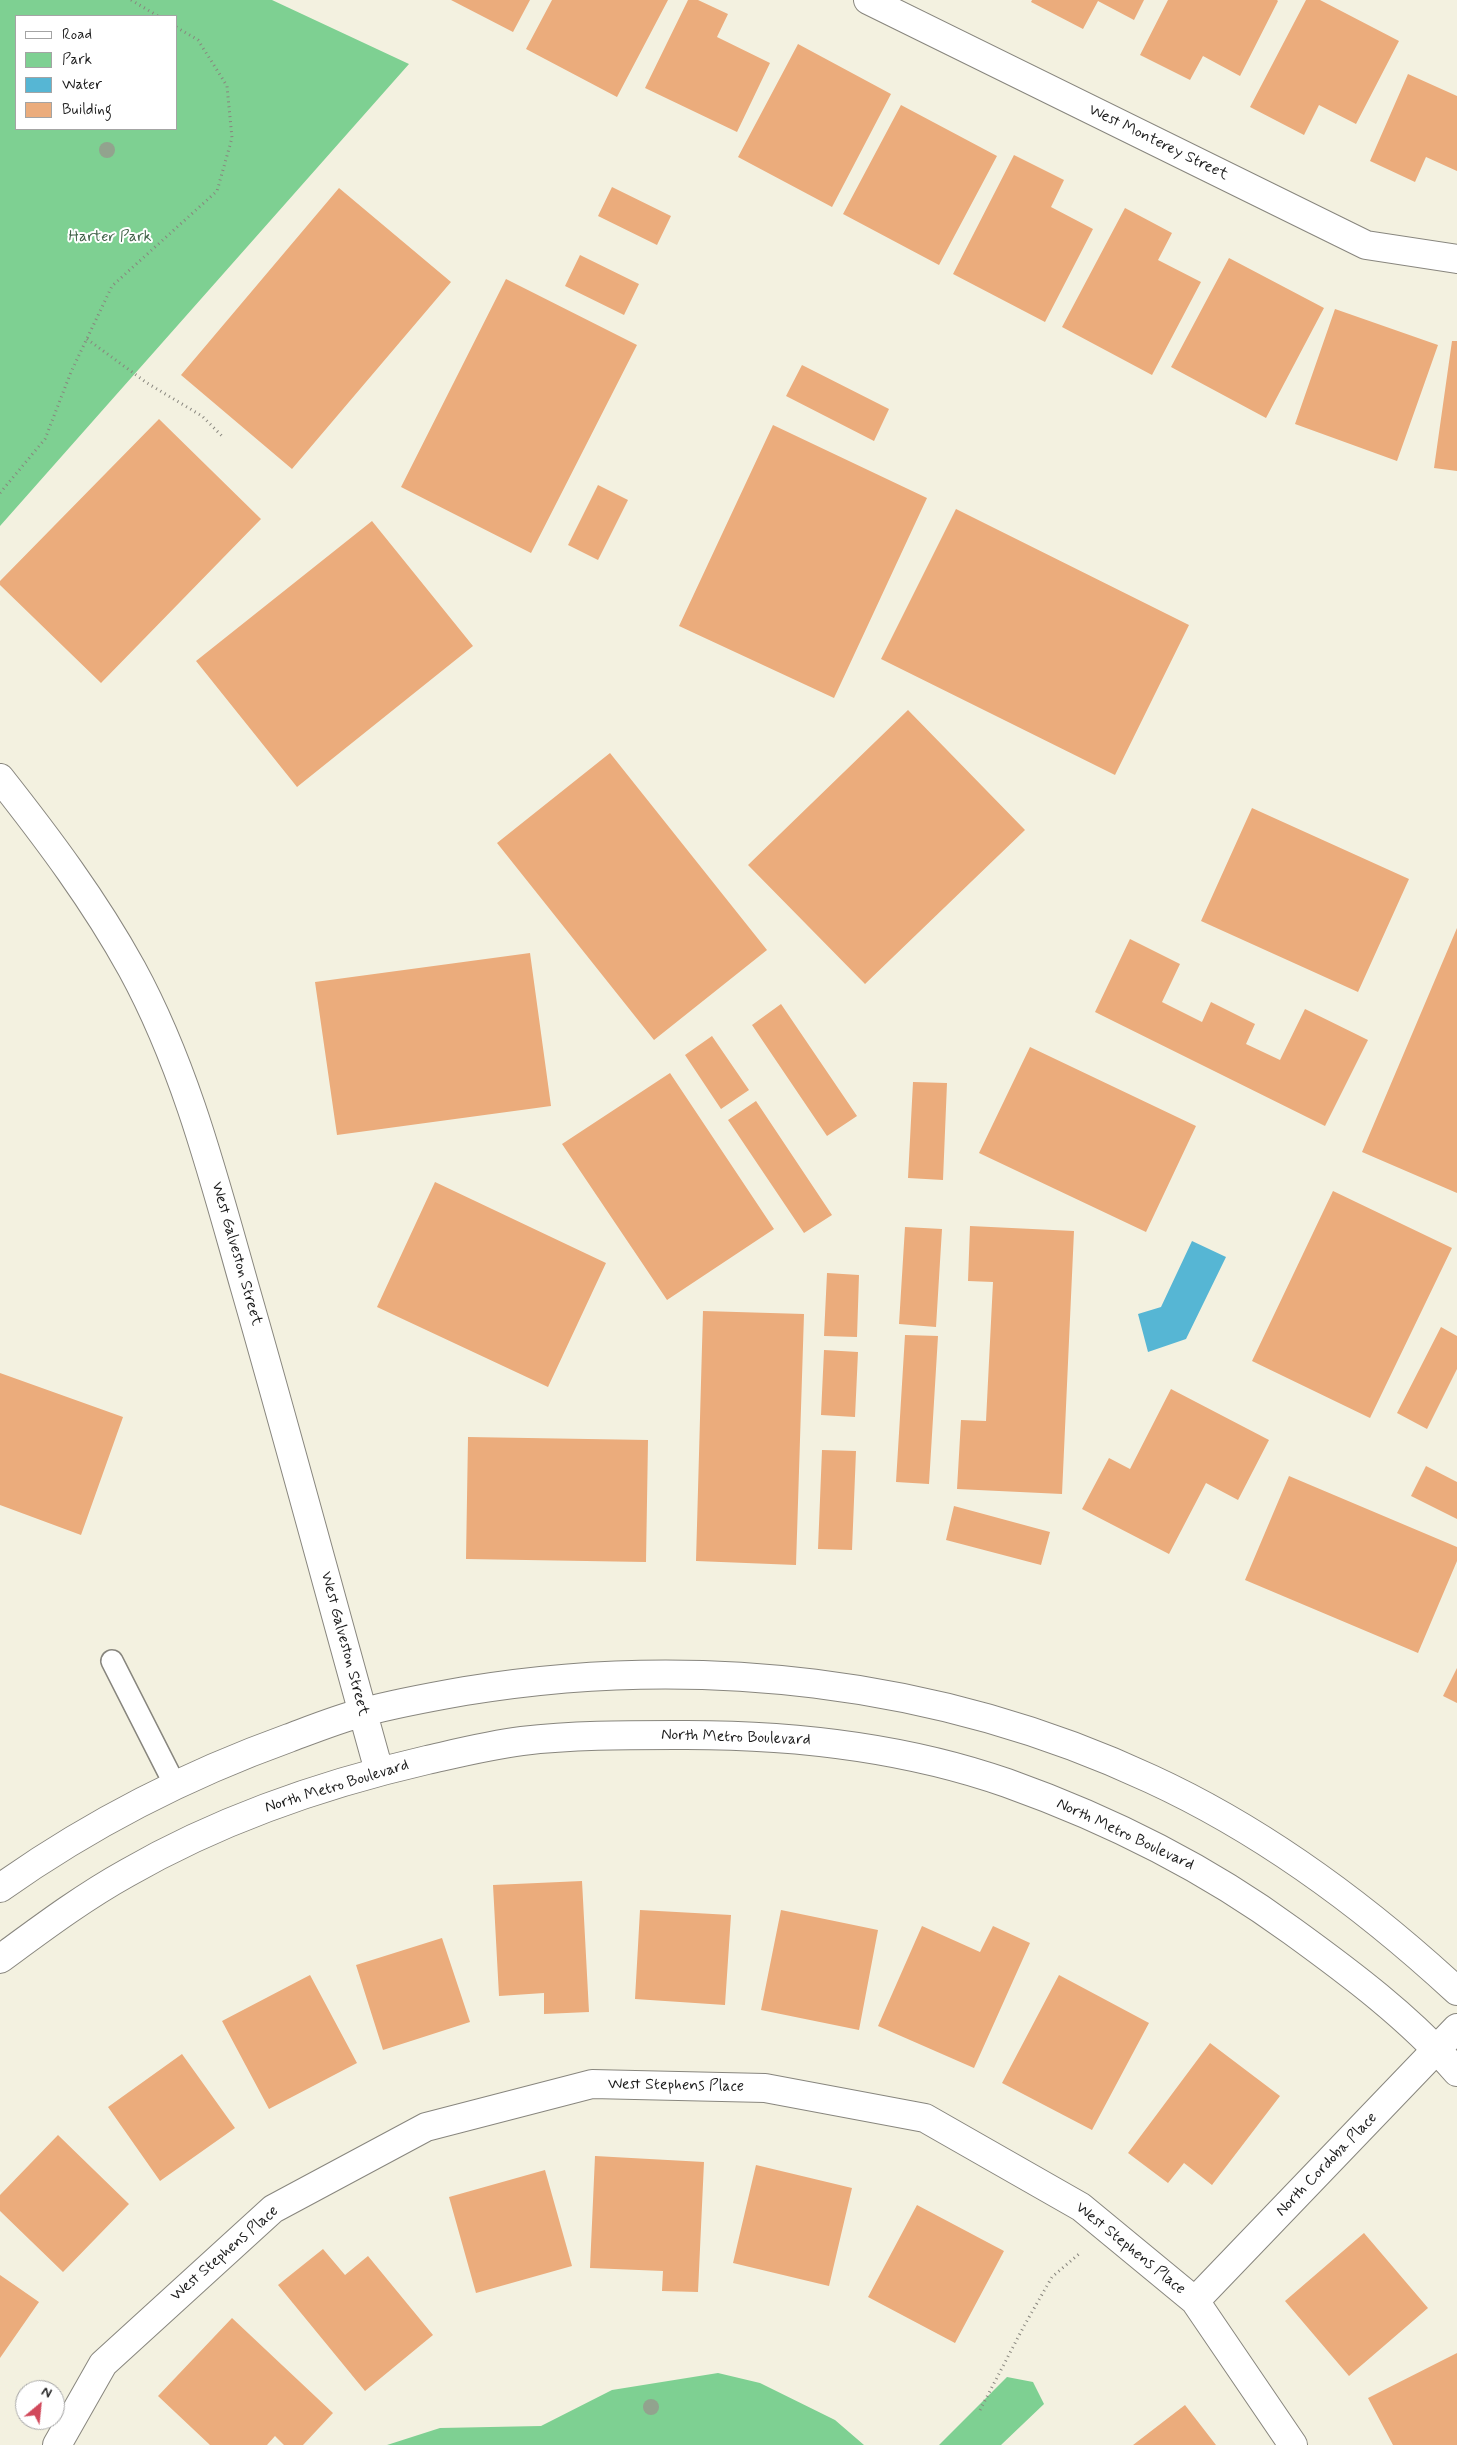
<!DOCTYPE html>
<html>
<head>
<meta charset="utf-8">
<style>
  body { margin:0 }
  #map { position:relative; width:1457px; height:2445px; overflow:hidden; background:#f3f1e0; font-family:Mynerve,sans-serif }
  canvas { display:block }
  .legend { position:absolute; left:15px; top:15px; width:162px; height:115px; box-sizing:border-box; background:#fff; border:1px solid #a4a4a4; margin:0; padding:6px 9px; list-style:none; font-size:15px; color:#1c1c1c }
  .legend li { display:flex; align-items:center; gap:10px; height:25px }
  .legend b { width:25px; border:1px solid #a4a4a4 }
  .north { position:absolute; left:15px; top:2380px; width:50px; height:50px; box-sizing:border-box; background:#fff; border:1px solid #a4a4a4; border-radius:50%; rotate:28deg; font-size:14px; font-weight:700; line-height:20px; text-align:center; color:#1c1c1c }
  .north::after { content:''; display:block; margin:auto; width:18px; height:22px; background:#d1495b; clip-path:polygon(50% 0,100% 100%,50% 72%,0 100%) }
</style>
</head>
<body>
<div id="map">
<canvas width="1457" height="2445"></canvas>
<ul class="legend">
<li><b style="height:6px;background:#fff"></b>Road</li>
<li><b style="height:14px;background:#7ed092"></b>Park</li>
<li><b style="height:14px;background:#56b6d4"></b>Water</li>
<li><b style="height:14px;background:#ebac7c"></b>Building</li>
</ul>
<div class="north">N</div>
</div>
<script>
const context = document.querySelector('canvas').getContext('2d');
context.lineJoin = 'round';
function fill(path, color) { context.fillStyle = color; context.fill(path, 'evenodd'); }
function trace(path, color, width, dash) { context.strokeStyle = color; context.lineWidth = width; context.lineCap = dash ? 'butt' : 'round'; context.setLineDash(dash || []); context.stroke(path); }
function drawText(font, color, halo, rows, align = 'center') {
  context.font = font + ' Mynerve,sans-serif'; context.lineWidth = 4; context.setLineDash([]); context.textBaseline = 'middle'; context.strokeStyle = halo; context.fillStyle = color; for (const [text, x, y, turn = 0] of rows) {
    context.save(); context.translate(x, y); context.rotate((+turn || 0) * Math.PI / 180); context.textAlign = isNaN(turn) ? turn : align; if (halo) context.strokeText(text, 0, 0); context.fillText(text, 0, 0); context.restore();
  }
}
const green = new Path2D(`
  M 0,0 L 272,0 L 409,64 L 0,526 ZM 16,16 L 176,16 L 176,129 L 16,129 Z
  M 718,2373 L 760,2383 L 835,2420 L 864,2445 L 387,2445 L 440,2428 L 541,2426 L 612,2390 Z
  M 1007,2377 L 1033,2382 L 1044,2404 L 1001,2445 L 939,2445 Z`);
const water = new Path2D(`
  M 1192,1241 L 1226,1257 L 1186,1339 L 1148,1352 L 1138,1314 L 1161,1307 Z`);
const building = new Path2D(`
  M 451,0 L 530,0 L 513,32 Z
  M 552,0 L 668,0 L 617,97 L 526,49 Z
  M 688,0 L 698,0 L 728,14 L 717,37 L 770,63 L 737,132 L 645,88 Z
  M 1032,0 L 1144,0 L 1134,20 L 1098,1 L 1083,29 L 1031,2 Z
  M 1168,0 L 1277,0 L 1278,1 L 1240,76 L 1203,56 L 1190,80 L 1140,55 Z
  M 1306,0 L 1320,0 L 1399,41 L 1356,124 L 1319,105 L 1304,135 L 1250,107 Z
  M 798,44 L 891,94 L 832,207 L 738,157 Z
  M 1408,74 L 1457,96 L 1457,171 L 1426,157 L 1415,182 L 1370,161 Z
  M 901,105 L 997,156 L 939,265 L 843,214 Z
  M 1014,155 L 1064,180 L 1051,207 L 1093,229 L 1045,322 L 953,274 Z
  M 612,187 L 671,216 L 657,245 L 598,216 Z
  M 339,188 L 451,282 L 292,469 L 181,375 Z
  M 1125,208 L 1172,233 L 1158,260 L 1201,282 L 1152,375 L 1062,327 Z
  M 580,255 L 639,284 L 624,315 L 565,286 Z
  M 1229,258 L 1324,308 L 1266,418 L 1171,367 Z
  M 506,279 L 637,345 L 531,553 L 401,487 Z
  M 1335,309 L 1438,345 L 1397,461 L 1295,424 Z
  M 1452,341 L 1457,341 L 1457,471 L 1434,468 Z
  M 802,365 L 889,409 L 874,441 L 786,396 Z
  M 159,419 L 261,519 L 101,683 L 0,585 L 0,581 Z
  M 773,425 L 927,498 L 834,698 L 679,626 Z
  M 598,485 L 628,500 L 598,560 L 568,545 Z
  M 956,509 L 1189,625 L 1115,775 L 881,659 Z
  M 372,521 L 473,646 L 297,787 L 196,661 Z
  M 908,710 L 1025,830 L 865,984 L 748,865 Z
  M 610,753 L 767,950 L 654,1040 L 497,843 Z
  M 1252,808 L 1409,879 L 1358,992 L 1201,921 Z
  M 1457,928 L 1457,1193 L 1362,1152 Z
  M 1130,939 L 1180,964 L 1162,1002 L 1202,1022 L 1211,1002 L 1255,1024 L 1246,1044 L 1280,1060 L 1305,1009 L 1368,1040 L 1325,1126 L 1095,1012 Z
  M 530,953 L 551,1106 L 337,1135 L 315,982 Z
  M 781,1004 L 857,1116 L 827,1136 L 752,1025 Z
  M 712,1036 L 749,1090 L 721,1109 L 685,1055 Z
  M 1030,1047 L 1196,1126 L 1146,1232 L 979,1153 Z
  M 670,1073 L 774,1229 L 667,1300 L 562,1144 Z
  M 913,1082 L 947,1083 L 943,1180 L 908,1178 Z
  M 756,1101 L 832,1215 L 804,1233 L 728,1120 Z
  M 435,1182 L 606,1263 L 548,1387 L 377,1307 Z
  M 1333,1191 L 1452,1248 L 1370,1418 L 1252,1361 Z
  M 970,1226 L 1074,1231 L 1062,1494 L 957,1489 L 961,1420 L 986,1421 L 993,1282 L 968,1281 Z
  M 905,1227 L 942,1229 L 936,1327 L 899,1324 Z
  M 827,1273 L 859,1275 L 857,1337 L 824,1336 Z
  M 703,1311 L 804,1314 L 796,1565 L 696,1561 Z
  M 1441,1327 L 1457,1336 L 1457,1369 L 1427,1429 L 1397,1413 Z
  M 905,1335 L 938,1336 L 929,1484 L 896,1482 Z
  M 824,1350 L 858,1352 L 855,1417 L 821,1415 Z
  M 0,1373 L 123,1417 L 81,1535 L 0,1505 Z
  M 1171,1389 L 1269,1440 L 1238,1500 L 1206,1483 L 1169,1554 L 1082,1509 L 1109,1458 L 1130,1469 Z
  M 468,1437 L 648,1440 L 646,1562 L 466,1559 Z
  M 822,1450 L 856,1451 L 852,1550 L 818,1549 Z
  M 1426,1466 L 1457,1482 L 1457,1519 L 1411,1496 Z
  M 1289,1476 L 1457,1547 L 1457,1561 L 1418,1653 L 1245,1580 Z
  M 954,1506 L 1050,1532 L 1041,1565 L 946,1540 Z
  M 1457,1668 L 1457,1703 L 1443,1696 Z
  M 582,1881 L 589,2012 L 544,2014 L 544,1993 L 499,1996 L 493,1885 Z
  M 640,1910 L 731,1915 L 725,2005 L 635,1999 Z
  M 781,1910 L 878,1930 L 859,2030 L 761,2010 Z
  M 922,1926 L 980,1952 L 993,1926 L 1030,1943 L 974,2068 L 878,2026 Z
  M 442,1938 L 470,2022 L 383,2050 L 356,1965 Z
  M 310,1975 L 357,2063 L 269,2109 L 222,2021 Z
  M 1059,1975 L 1149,2023 L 1092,2130 L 1002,2083 Z
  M 1210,2043 L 1280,2096 L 1212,2185 L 1184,2163 L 1168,2183 L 1128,2153 Z
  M 182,2054 L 235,2128 L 160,2181 L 108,2107 Z
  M 58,2135 L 129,2204 L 63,2272 L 0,2211 L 0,2195 Z
  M 595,2156 L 704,2162 L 698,2292 L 662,2291 L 663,2271 L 590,2268 Z
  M 756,2165 L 852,2188 L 829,2286 L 733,2263 Z
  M 545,2170 L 572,2266 L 476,2293 L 449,2197 Z
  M 917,2205 L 1004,2251 L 955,2343 L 868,2297 Z
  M 1364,2233 L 1428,2308 L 1349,2376 L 1285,2301 Z
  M 323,2249 L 345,2275 L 368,2256 L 433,2335 L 365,2391 L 278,2285 Z
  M 0,2275 L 39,2302 L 0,2358 Z
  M 232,2318 L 333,2413 L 303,2445 L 284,2445 L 275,2436 L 267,2445 L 210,2445 L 158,2396 Z
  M 1457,2353 L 1457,2445 L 1393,2445 L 1368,2398 Z
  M 1185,2405 L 1216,2445 L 1133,2445 Z`);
const path = new Path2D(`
  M 131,0 L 158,16
  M 87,339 L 147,383 L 202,416 L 224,438
  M 0,493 L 45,439 L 71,372 L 112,286 L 217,191 L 232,138 L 227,86 L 198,40 L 176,27
  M 980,2410 L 1024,2326 L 1052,2277 L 1079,2254`);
const lane = new Path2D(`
  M 112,1661 L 175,1785`);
const street = new Path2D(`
  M 868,0 L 1366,245 L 1457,259
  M 1195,2301 L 1457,2028
  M 57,2445 L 103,2364 L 273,2209 L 426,2127 L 592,2084 L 765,2088 L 925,2118 L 1081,2207 L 1195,2301 L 1293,2445`);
const secondary = new Path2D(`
  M 0,778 C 48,839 94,900 132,969 C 186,1068 214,1179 245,1288 C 291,1448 334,1610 379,1771
  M 0,1888 C 89,1825 186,1775 289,1738 C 313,1729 338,1719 364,1712 C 397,1703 431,1697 465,1691 C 695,1653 939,1680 1151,1779 C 1264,1831 1366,1907 1457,1991
  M 0,1959 C 41,1929 82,1898 127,1873 C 219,1820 323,1784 427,1760 C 458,1753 490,1745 522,1741 C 572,1735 623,1735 674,1735 C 786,1734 901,1746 1007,1783 C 1108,1819 1206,1868 1292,1931 C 1350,1973 1410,2018 1457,2072`);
const trees = [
  [107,150],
  [651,2407]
];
const streetNames = [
  ["West Monterey Street",1158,143,26],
  ["West Galveston Street",236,1254,74],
  ["West Galveston Street",344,1644,75],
  ["North Metro Boulevard",736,1738,2],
  ["North Metro Boulevard",337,1787,-17],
  ["North Metro Boulevard",1125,1835,25],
  ["West Stephens Place",676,2086,1],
  ["North Cordoba Place",1327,2165,-46],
  ["West Stephens Place",1130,2249,39],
  ["West Stephens Place",225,2254,-41]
];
const parkNames = [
  ["Harter Park",110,238]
];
fill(green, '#7ed092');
fill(water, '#56b6d4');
fill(building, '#ebac7c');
trace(lane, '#88867e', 24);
trace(street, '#88867e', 30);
trace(secondary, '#88867e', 30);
trace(path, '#88867e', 3, [1, 4]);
trace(lane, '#fff', 21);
trace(street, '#fff', 28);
trace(secondary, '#fff', 28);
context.fillStyle = '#92a38e';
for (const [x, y] of trees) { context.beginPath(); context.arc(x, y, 8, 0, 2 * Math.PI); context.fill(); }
drawText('16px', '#1c1c1c', '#fff', streetNames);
drawText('16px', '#43644b', '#fff', parkNames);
</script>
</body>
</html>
